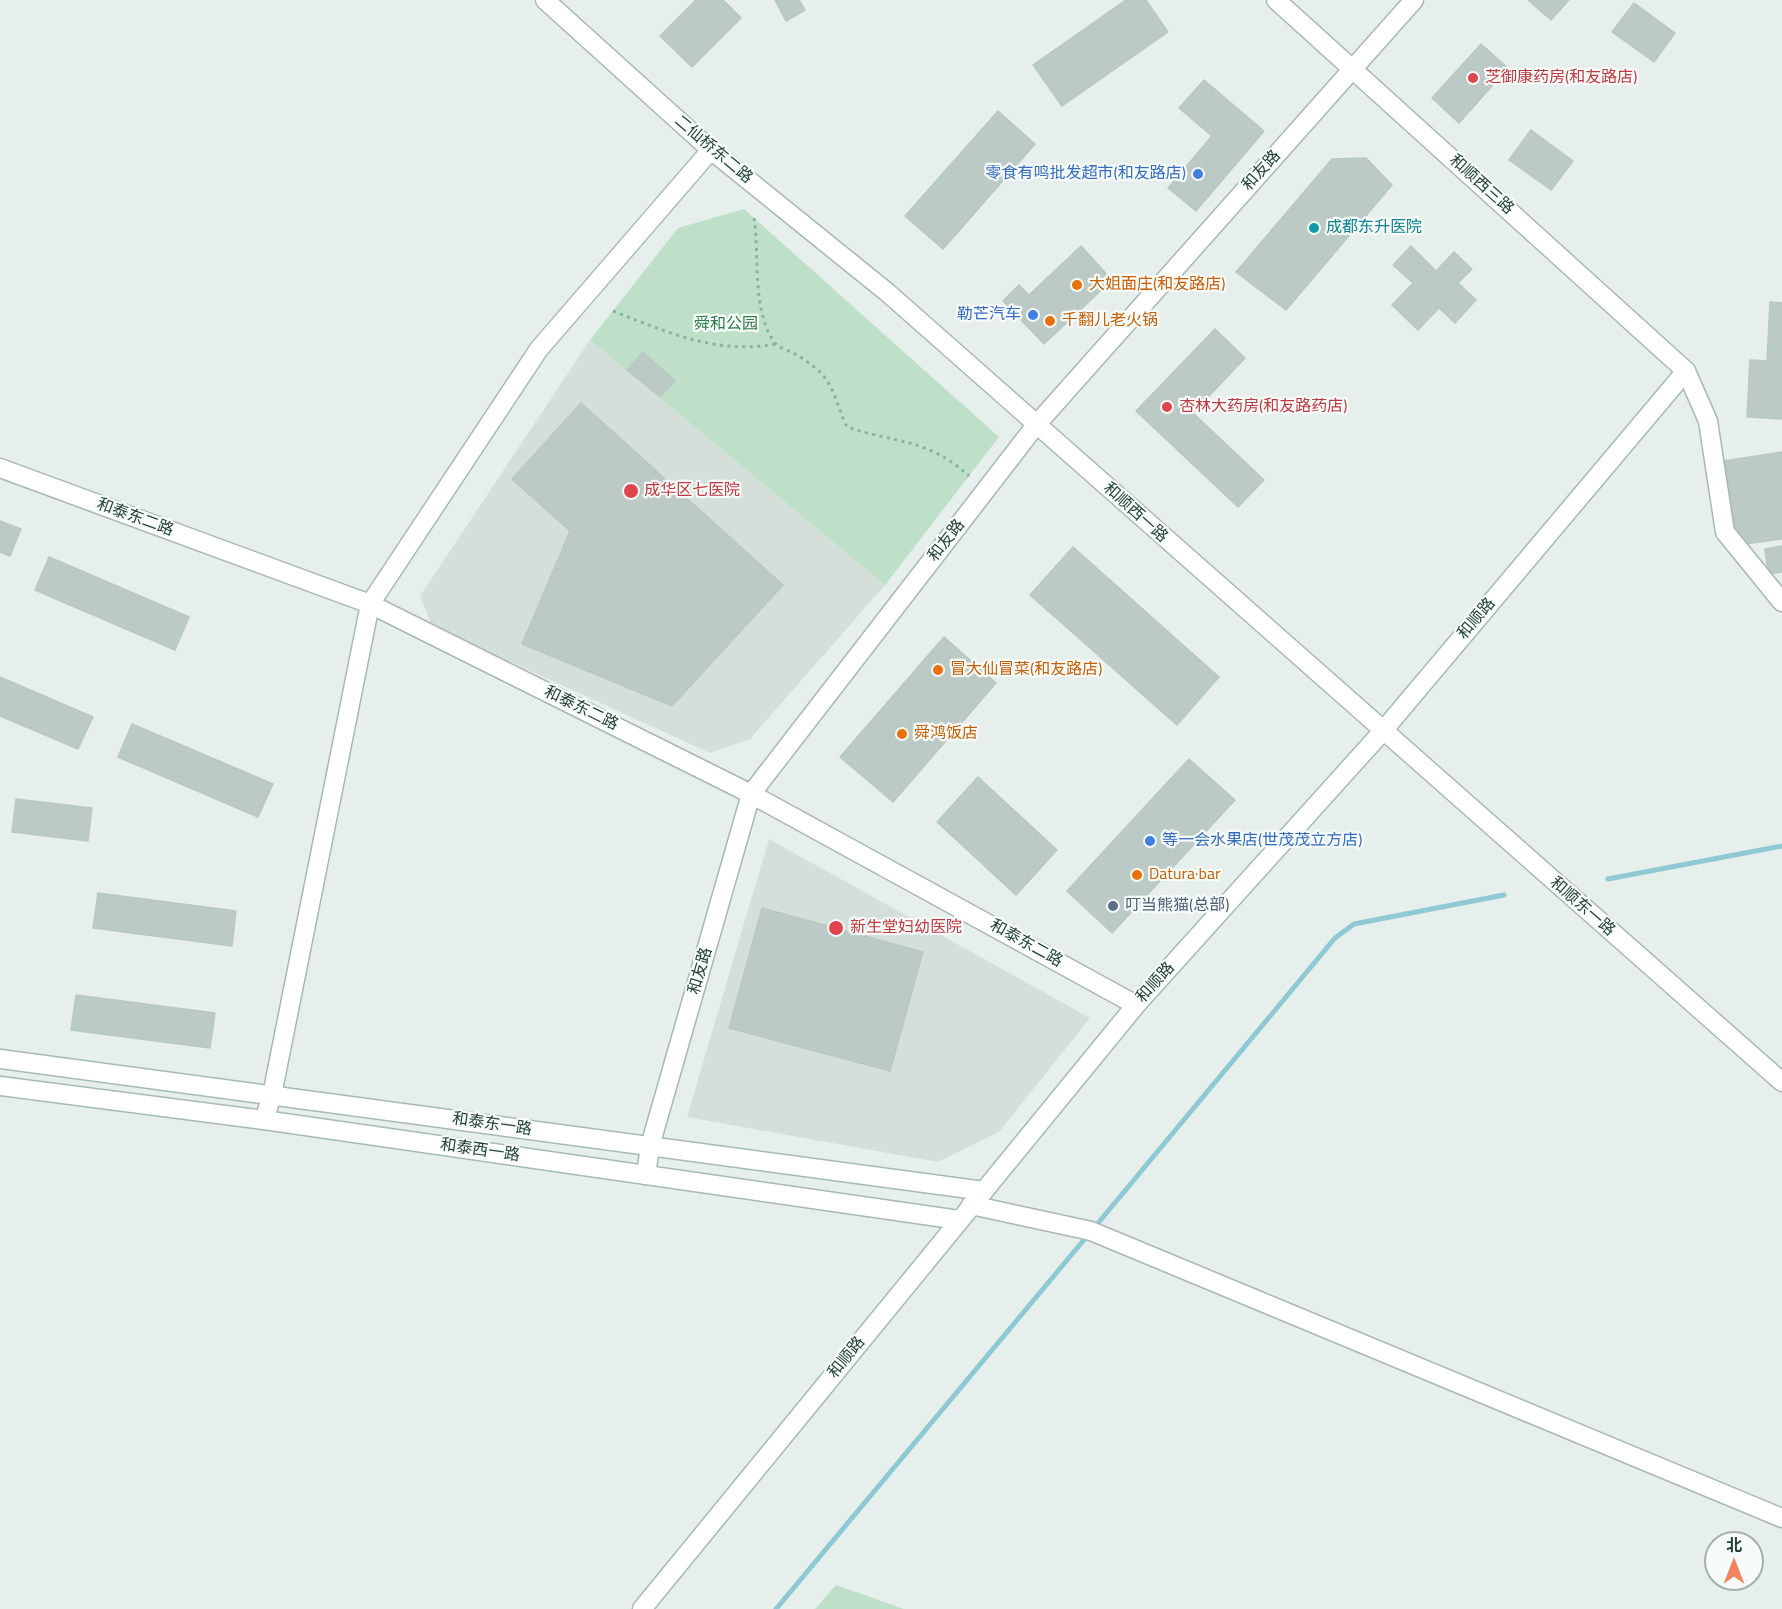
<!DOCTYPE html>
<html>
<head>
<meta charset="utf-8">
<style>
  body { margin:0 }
  #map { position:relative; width:1782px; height:1609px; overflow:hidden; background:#e6efeb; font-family:"Titillium Web","Noto Sans SC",sans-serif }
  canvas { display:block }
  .north { position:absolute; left:1704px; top:1531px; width:60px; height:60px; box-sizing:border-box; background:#f7fbf9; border:2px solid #a3b1ad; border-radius:50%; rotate:0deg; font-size:16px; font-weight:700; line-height:24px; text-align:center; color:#24423a }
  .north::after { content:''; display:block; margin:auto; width:21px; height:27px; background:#f4845f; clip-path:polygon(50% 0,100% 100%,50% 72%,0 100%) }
</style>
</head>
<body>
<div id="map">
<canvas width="1782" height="1609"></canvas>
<div class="north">北</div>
</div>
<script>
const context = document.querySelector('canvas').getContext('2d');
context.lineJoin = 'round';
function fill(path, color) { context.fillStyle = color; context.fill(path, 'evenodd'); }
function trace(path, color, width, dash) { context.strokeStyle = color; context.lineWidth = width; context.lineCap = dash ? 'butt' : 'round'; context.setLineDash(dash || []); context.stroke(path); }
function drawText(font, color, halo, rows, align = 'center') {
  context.font = font + ' "Titillium Web","Noto Sans SC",sans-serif'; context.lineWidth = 4.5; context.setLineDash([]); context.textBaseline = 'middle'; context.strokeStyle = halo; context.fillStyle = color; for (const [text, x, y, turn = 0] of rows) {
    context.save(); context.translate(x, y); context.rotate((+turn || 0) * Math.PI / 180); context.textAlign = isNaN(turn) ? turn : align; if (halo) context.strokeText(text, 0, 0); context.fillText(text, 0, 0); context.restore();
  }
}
const built = new Path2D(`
  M 590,340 L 885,585 L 750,739 L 710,753 L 432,626 L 420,596 Z
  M 769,839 L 1090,1018 L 999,1132 L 938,1162 L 687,1117 Z`);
const green = new Path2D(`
  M 744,209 L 999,437 L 885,585 L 590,340 L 678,228 Z
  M 836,1585 L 904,1609 L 815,1609 Z`);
const stream = new Path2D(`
  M 1608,879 L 1782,846
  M 1094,1228 L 1335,938 L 1354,924 L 1504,895
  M 776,1609 L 1088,1235`);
const building = new Path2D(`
  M 696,0 L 723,0 L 741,18 L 692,67 L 660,36 Z
  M 775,0 L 799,0 L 805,10 L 786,21 Z
  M 1126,0 L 1146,0 L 1168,32 L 1062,106 L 1033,65 Z
  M 1528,0 L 1569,0 L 1551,20 Z
  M 1634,3 L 1675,33 L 1654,62 L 1612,32 Z
  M 1481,44 L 1508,68 L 1459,123 L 1432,98 Z
  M 1204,80 L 1264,131 L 1196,211 L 1168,188 L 1212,136 L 1179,108 Z
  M 998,111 L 1035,144 L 943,249 L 905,216 Z
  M 1531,130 L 1573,161 L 1551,190 L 1509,160 Z
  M 1366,158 L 1392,185 L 1286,310 L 1236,272 L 1332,159 Z
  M 1081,246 L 1112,280 L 1044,344 L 1003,301 L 1019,285 L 1029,295 Z
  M 1411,246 L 1436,271 L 1454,252 L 1472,269 L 1458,283 L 1476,300 L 1455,323 L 1439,308 L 1418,330 L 1392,305 L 1413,283 L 1393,265 Z
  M 1770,302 L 1782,303 L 1782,419 L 1747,417 L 1750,360 L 1767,361 Z
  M 1215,329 L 1245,358 L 1193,413 L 1264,480 L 1238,507 L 1136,411 Z
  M 643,352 L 675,381 L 660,397 L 627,370 Z
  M 581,403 L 783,585 L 672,706 L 522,644 L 570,531 L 512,479 Z
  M 1782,452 L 1782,539 L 1737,545 L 1724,461 Z
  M 0,521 L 21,529 L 10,556 L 0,552 Z
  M 1782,546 L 1782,572 L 1768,574 L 1765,549 Z
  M 1073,547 L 1219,677 L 1177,725 L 1030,595 Z
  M 49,557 L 189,617 L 175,650 L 35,590 Z
  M 944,637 L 996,683 L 893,802 L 840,757 Z
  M 0,677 L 93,717 L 78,749 L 0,716 Z
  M 132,724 L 273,784 L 258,817 L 118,757 Z
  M 1189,759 L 1235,800 L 1112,933 L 1067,891 Z
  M 978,777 L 1057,850 L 1016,895 L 937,822 Z
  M 16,799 L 92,808 L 88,841 L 12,832 Z
  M 98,893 L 236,911 L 232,946 L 93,928 Z
  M 762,908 L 923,952 L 890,1071 L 729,1028 Z
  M 76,995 L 215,1013 L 210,1048 L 71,1030 Z`);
const path = new Path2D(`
  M 754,218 C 760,255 751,311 775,343 C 780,349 789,350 795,354 C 804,359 814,366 821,373 C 835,388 838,409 847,427 C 894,443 928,438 969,476
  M 613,311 C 666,332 718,355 775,344`);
const street = new Path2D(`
  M 545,0 L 711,150 L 888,293 L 1782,1082
  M 1276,0 L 1686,371 L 1708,421 L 1725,532 L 1782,602
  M 0,468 L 370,604 L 751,794 L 1136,1005
  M 264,1120 L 272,1095 L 370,604 L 539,349 L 711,150
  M 646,1175 L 650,1146 L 751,794 L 1036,425 L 1414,0
  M 971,1205 L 1091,1231 L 1782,1518`);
const secondary = new Path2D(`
  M 0,1059 L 984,1191
  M 0,1086 L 264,1120 L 959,1220
  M 642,1609 L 1136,1005 L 1382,732 L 1686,371`);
const markers = [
  [1473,78,6,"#e0444e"],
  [1198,174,6,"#3f7fe0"],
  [1314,228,6,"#0f9aa8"],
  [1077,285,6,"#e8710a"],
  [1033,315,6,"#3f7fe0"],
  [1050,321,6,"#e8710a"],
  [1167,407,6,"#e0444e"],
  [631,491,8,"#e0444e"],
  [938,670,6,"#e8710a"],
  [902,734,6,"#e8710a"],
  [1150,841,6,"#3f7fe0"],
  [1137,875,6,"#e8710a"],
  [1113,906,6,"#5c6f8a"],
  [836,928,8,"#e0444e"]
];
const healthNames = [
  ["芝御康药房(和友路店)",1485,78],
  ["杏林大药房(和友路药店)",1179,407],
  ["成华区七医院",644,491],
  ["新生堂妇幼医院",850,928]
];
const streetNames = [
  ["二仙桥东二路",713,150,40],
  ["和友路",1262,171,-48],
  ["和顺西三路",1481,185,42],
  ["和顺西一路",1135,513,42],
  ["和泰东二路",135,518,20],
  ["和友路",947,541,-52],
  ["和顺路",1477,619,-50],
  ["和泰东二路",581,709,26],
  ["和顺东一路",1582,907,41],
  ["和泰东二路",1026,944,29],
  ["和友路",701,971,-74],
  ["和顺路",1156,983,-48],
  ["和泰东一路",492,1125,8],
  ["和泰西一路",480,1151,8],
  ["和顺路",847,1358,-51]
];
const shopNames = [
  ["零食有鸣批发超市(和友路店)",1186,174],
  ["勒芒汽车",1021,315],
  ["等一会水果店(世茂茂立方店)",1162,841,"left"]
];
const cultureNames = [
  ["成都东升医院",1326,228]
];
const foodNames = [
  ["大姐面庄(和友路店)",1089,285],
  ["千翻儿老火锅",1062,321],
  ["冒大仙冒菜(和友路店)",950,670],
  ["舜鸿饭店",914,734],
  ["Datura·bar",1149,875]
];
const parkNames = [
  ["舜和公园",726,325]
];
const serviceNames = [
  ["叮当熊猫(总部)",1125,906]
];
fill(built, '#d4dfda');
fill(green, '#bfe0c8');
trace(stream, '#8ec9d4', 5);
fill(building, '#bbcac4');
trace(building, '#b8c9c2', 1.5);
trace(street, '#a8b8b2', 21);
trace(secondary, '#a4bbb3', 21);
trace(path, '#86b3a5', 3, [3, 4.5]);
trace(street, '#fff', 18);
trace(secondary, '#fff', 18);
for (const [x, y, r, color] of markers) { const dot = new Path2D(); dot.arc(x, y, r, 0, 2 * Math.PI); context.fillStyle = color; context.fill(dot); trace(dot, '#f7fbf9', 2); }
drawText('16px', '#be3a42', '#f7fbf9', healthNames, 'left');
drawText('16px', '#24423a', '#f7fbf9', streetNames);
drawText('16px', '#366cbe', '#f7fbf9', shopNames, 'right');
drawText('16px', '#0d838f', '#f7fbf9', cultureNames, 'left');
drawText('16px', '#c56008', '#f7fbf9', foodNames, 'left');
drawText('16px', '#2d7a4b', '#f7fbf9', parkNames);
drawText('16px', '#4e5e75', '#f7fbf9', serviceNames, 'left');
</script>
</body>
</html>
